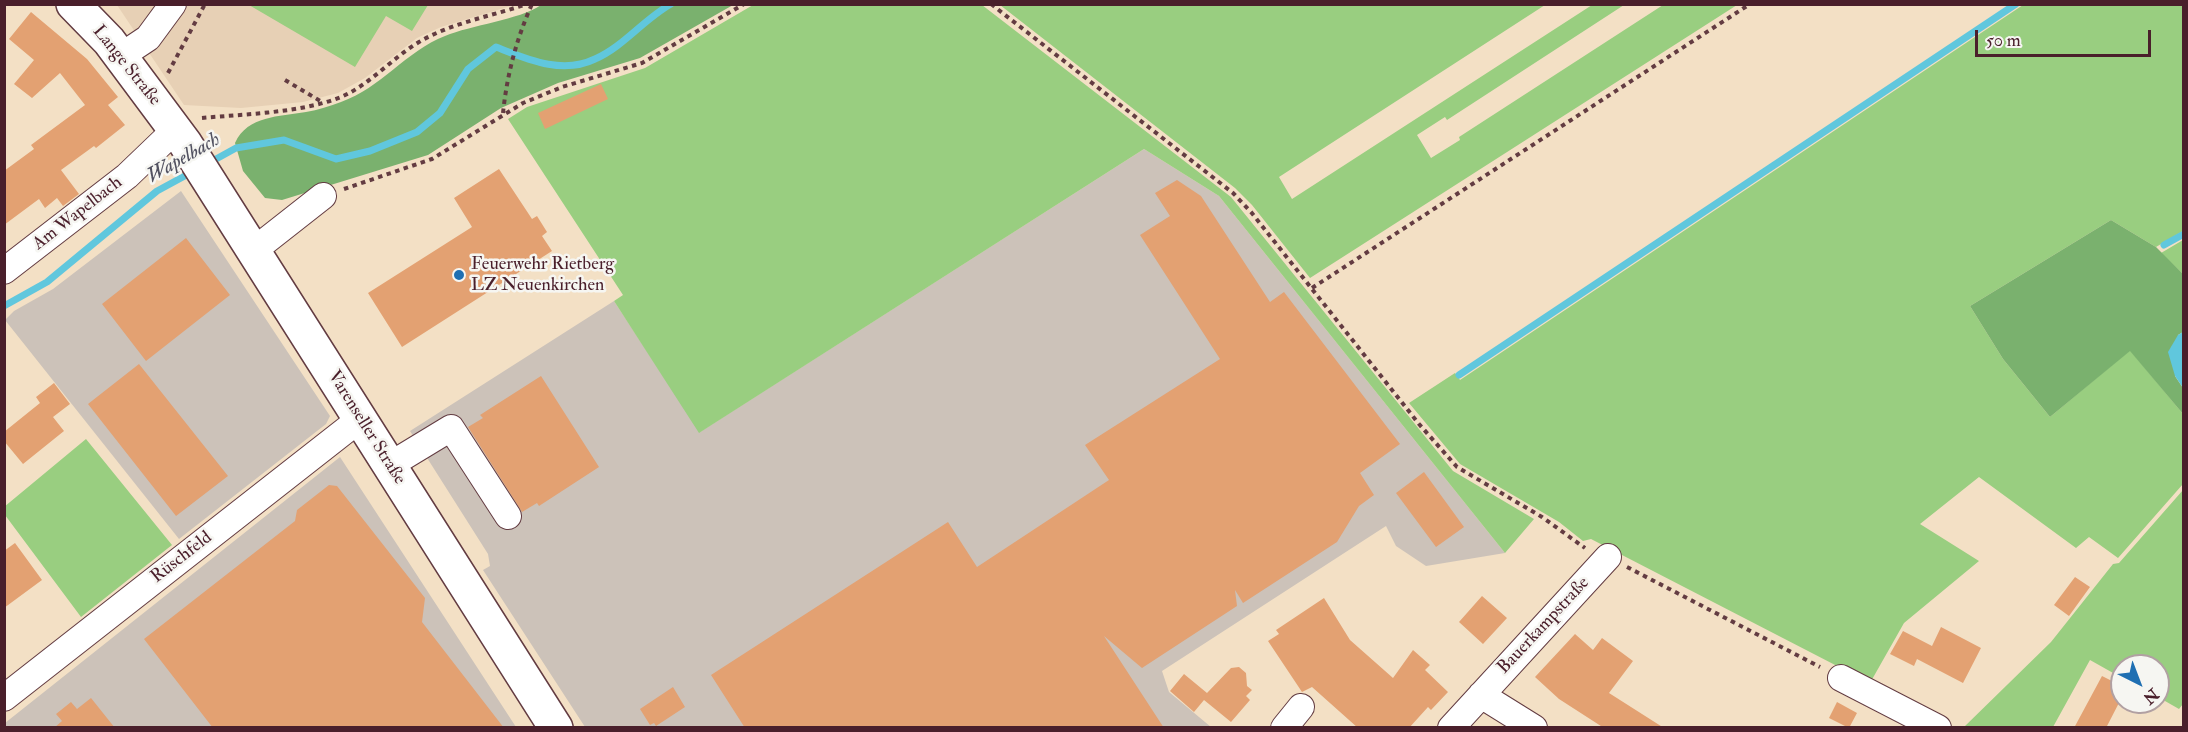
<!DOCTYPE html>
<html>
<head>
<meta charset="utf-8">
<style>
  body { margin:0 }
  #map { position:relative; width:2188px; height:732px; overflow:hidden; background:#f3e0c5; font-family:"IM FELL Double Pica",serif }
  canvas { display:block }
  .frame { position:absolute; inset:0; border:6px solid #4a1f2b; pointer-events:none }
  .north { position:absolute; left:2110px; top:654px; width:60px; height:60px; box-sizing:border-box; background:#f6f6f2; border:2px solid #b1a0a2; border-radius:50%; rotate:138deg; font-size:16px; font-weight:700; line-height:24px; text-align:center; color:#4a1f2b }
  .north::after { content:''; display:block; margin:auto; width:21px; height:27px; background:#1f6fb2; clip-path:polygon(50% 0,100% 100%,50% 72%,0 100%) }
  .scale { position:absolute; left:1975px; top:30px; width:176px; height:27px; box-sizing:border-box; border:3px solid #4a1f2b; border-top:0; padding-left:8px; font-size:18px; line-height:21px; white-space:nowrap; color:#4a1f2b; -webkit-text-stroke:4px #f6f6f2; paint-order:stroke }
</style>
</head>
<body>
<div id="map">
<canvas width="2188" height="732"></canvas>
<div class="frame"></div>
<div class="north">N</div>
<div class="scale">50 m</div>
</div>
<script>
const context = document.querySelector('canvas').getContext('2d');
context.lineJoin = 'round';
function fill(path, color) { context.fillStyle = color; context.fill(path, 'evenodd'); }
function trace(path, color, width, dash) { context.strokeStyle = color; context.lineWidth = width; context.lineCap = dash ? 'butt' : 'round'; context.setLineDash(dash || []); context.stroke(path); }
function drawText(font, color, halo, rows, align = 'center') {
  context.font = font + ' "IM FELL Double Pica",serif'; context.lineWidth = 5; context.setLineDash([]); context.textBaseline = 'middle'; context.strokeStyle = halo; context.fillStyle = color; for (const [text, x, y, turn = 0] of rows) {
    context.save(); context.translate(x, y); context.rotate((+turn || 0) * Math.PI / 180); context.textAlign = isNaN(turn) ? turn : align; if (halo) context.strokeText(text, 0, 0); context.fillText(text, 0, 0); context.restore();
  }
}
const built = new Path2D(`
  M 117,5 L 514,5 L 441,27 L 417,38 L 365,78 L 338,93 L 303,102 L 241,108 L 184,105 Z`);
const industrial = new Path2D(`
  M 1144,149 L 1219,196 L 1505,553 L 1426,566 L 1396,546 L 1386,526 L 1162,671 L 1169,692 L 1211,727 L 585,727 L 483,570 L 490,566 L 488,554 L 410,431 L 614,301 L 700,432 Z
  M 181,191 L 330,416 L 326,424 L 179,539 L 5,320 L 14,311 L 53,289 Z
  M 340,457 L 516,727 L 5,728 L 5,723 Z`);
const green = new Path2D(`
  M 249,5 L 428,4 L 428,5 L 412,31 L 386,16 L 355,67 Z
  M 753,5 L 982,5 L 1231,197 L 1453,471 L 1534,519 L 1505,553 L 1219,196 L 1144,149 L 699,433 L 614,301 L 623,295 L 508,119 L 527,107 L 645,68 Z
  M 1000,5 L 1545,5 L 1279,177 L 1292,199 L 1592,5 L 1624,5 L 1447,120 L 1445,117 L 1417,135 L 1431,158 L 1460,140 L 1459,137 L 1663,5 L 1737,5 L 1310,278 L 1252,205 L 1235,188 Z
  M 2023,5 L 2183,5 L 2183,231 L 2156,247 L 2111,220 L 1970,306 L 2003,359 L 2050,417 L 2130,350 L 2183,414 L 2183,484 L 2118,558 L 2089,537 L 2076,548 L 1979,477 L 1920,524 L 1979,561 L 1904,623 L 1870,683 L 1591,539 L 1583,541 L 1559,522 L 1460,464 L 1409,403 L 1455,373 L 1460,380 Z
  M 2183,240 L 2183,274 L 2161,253 Z
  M 86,439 L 172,545 L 81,617 L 5,515 L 4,507 Z
  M 2183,490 L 2183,704 L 2179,709 L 2158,697 L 2158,666 L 2122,666 L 2122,678 L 2090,660 L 2053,727 L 1964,727 L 2051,642 L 2113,564 L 2119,563 Z`);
const forest = new Path2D(`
  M 541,5 L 733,5 L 640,58 L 558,83 L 501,108 L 428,155 L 282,200 L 265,198 L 243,171 L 235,143 C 248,115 279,117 306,112 C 318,110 330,106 341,102 C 381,88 406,51 445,36 C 471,25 519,20 541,5 Z
  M 2111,220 L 2156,247 L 2183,274 L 2183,332 L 2178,335 L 2175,376 L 2183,388 L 2183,414 L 2130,351 L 2050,417 L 2003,359 L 1970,306 Z`);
const water = new Path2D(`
  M 2183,332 L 2183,388 L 2175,376 L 2168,352 L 2178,335 Z`);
const stream = new Path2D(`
  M 207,164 L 236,148 L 284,140 L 336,159 L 370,151 L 417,132 L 440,113 L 468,69 L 496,47 C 527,59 562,75 595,59 C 623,47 644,19 671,4
  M 2164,245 L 2184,234
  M 4,306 L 47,282 L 157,191 L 192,172
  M 1459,375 L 2016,4`);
const building = new Path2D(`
  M 31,12 L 87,59 L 118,97 L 108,105 L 125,125 L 96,148 L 94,146 L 61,170 L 79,194 L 63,206 L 57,198 L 45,208 L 39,199 L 4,225 L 4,171 L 34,149 L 31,145 L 85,105 L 60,73 L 32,98 L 14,84 L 34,60 L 9,39 Z
  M 601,84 L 608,99 L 545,129 L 538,113 Z
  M 499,169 L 532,219 L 537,216 L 547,232 L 542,236 L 552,251 L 402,347 L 368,293 L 472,227 L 454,198 Z
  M 1177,180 L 1201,196 L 1270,302 L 1284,292 L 1400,444 L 1360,473 L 1374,495 L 1359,506 L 1337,542 L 1243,603 L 1235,590 L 1237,606 L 1142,668 L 1104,636 L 1164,728 L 745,728 L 711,675 L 948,522 L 977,567 L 1109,480 L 1085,445 L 1220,359 L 1140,235 L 1170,216 L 1155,193 Z
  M 186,238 L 230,295 L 146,361 L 102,304 Z
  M 139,364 L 228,476 L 176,516 L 88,404 Z
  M 541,376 L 599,467 L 539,506 L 537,503 L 522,512 L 468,427 L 483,418 L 480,415 Z
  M 54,383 L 70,404 L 53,417 L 64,431 L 23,464 L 4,441 L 4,432 L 40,403 L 36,397 Z
  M 1424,472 L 1464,527 L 1436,547 L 1396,493 Z
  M 329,485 L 337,486 L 425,598 L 422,622 L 504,728 L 213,728 L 144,639 L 295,521 L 297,510 Z
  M 15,543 L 42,580 L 4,608 L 4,551 Z
  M 2075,577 L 2090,587 L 2069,616 L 2054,605 Z
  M 1482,596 L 1507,618 L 1483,644 L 1459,622 Z
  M 1324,598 L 1350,640 L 1393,678 L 1413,650 L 1430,665 L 1425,670 L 1448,692 L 1431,710 L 1428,707 L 1409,728 L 1358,728 L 1312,687 L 1302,692 L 1268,641 L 1279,634 L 1276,630 Z
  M 1941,627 L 1981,648 L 1963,683 L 1917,659 L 1914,666 L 1890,654 L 1903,631 L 1932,646 Z
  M 1575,634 L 1593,650 L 1602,638 L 1633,661 L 1609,693 L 1664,728 L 1604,728 L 1559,699 L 1535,677 Z
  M 1239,667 L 1246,673 L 1247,686 L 1252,690 L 1246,696 L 1250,700 L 1231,722 L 1204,700 L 1194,712 L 1170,691 L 1184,674 L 1207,693 L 1231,668 Z
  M 2102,676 L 2122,686 L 2122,697 L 2106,728 L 2074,728 Z
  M 673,687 L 685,707 L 656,726 L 654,723 L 650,725 L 640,709 Z
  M 91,698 L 115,728 L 54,728 L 62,721 L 56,714 L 71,702 L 77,709 Z
  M 1837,702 L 1857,713 L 1849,728 L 1829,718 Z`);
const path = new Path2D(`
  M 991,4 L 1233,193 L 1251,212 L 1419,424 L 1457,467 L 1542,517 L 1585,548
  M 168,73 L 205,4
  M 285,80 L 322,102
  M 503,113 C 507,75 516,40 532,4
  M 202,118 C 245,114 301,113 341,97 C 371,84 392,58 419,42 C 451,23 492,16 527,4
  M 344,189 L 432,159 L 523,103 L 562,87 L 642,63 L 744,4
  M 1312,288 L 1750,4
  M 1627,567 L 1820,667`);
const minor = new Path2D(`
  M 121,56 L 148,38 L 173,4
  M 253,251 L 323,196
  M 4,271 L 127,176 L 175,130
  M 390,465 L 451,428 L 508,516
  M 1841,678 L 1938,728
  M 1481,695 L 1534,728
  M 4,698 L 360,419
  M 1284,728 L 1301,707
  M 1451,728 L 1608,557`);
const major = new Path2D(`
  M 73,4 L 109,41 L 185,143 L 556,728`);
const markers = [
  [459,275,6,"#1f6fb2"]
];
const streetNames = [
  ["Lange Straße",126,66,51],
  ["Am Wapelbach",78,214,-38],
  ["Varenseller Straße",366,428,58],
  ["Rüschfeld",182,558,-38],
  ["Bauerkampstraße",1544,626,-47]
];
const poiNames = [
  ["Feuerwehr Rietberg",471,265],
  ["LZ Neuenkirchen",471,286]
];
const waterNames = [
  ["Wapelbach",184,159,-30]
];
fill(built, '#e7d0b5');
fill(industrial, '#ccc2b9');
fill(green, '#99ce80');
fill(forest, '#7ab16e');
fill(water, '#60c7dd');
trace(stream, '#60c7dd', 7);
fill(building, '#e3a172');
trace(minor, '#633c42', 28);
trace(major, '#633c42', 36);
trace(path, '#633c42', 4, [4.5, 4.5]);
trace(minor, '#fff', 26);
trace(major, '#fff', 33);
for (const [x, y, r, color] of markers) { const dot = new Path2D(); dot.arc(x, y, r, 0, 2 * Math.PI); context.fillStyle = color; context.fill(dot); trace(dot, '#f6f6f2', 2); }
drawText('18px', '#4a1f2b', '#f6f6f2', streetNames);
drawText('18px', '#4a1f2b', '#f6f6f2', poiNames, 'left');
drawText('italic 20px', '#515160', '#f6f6f2', waterNames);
</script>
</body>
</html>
